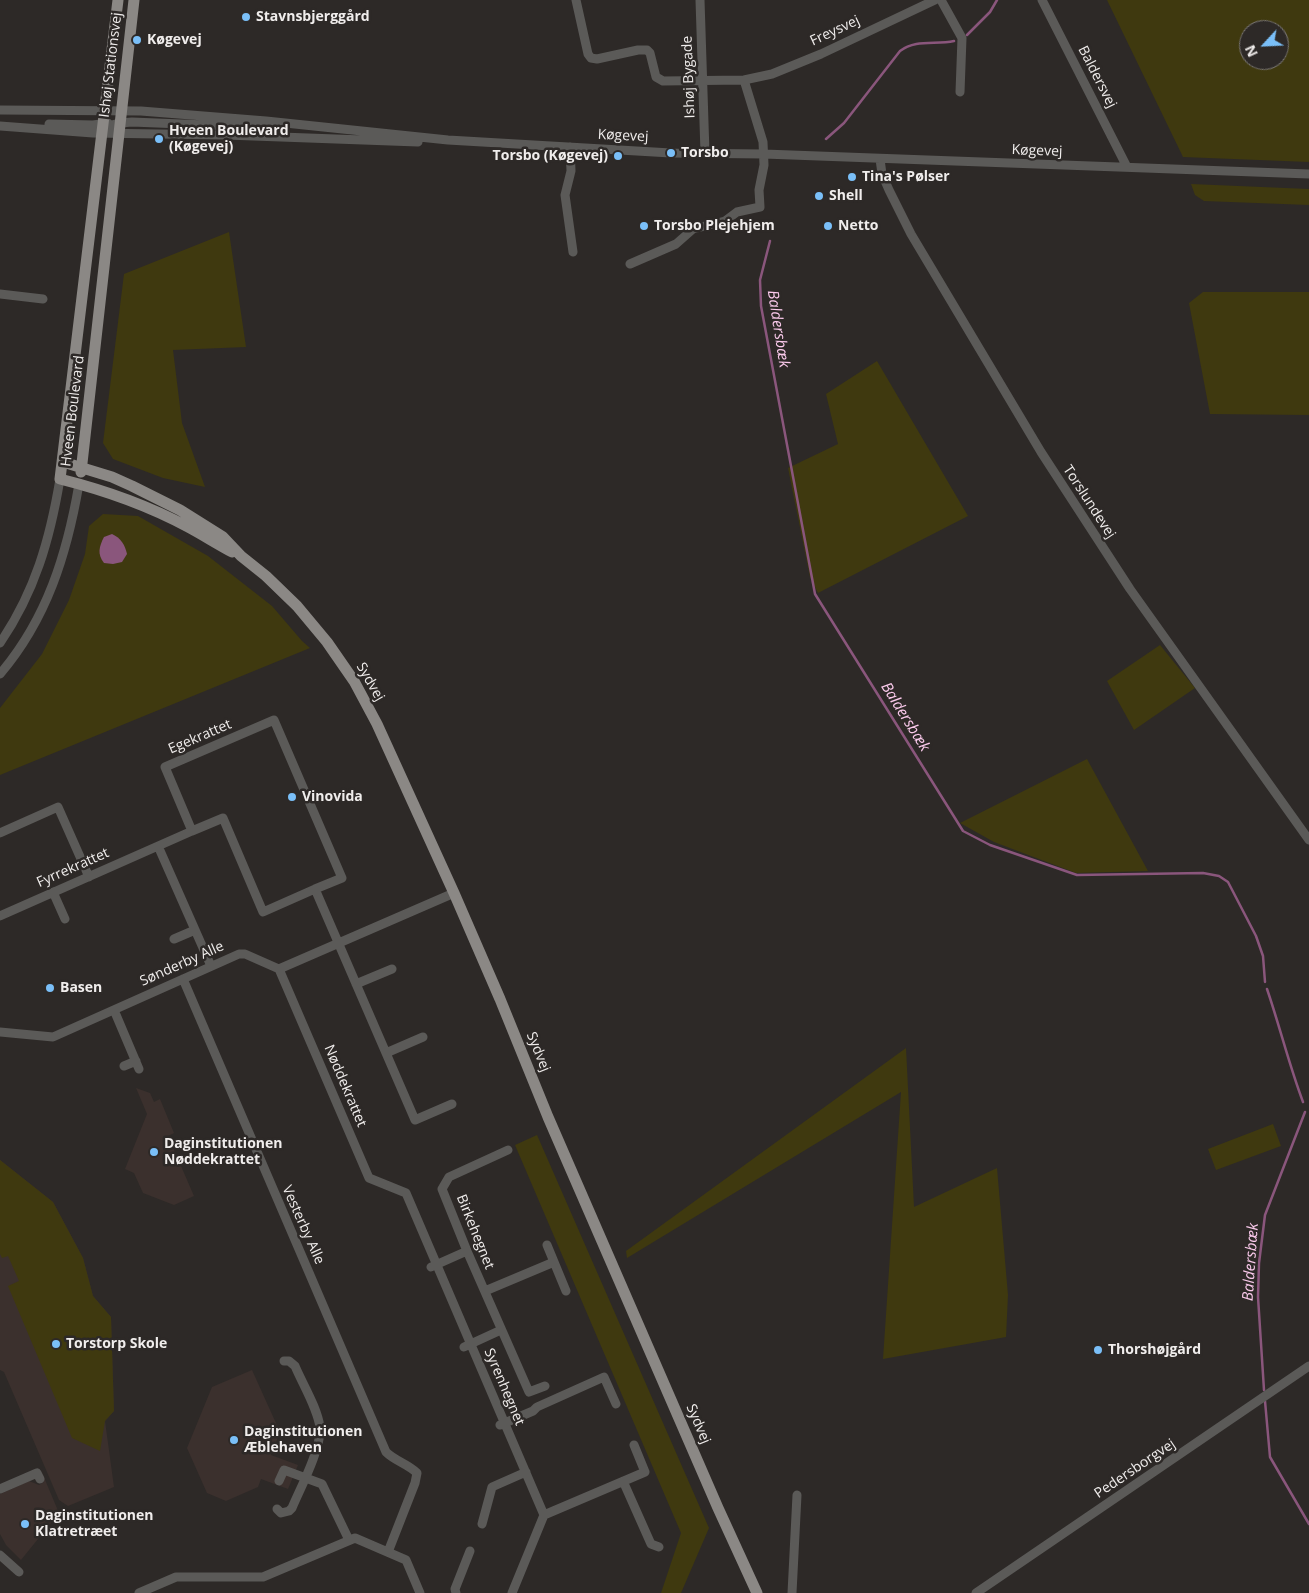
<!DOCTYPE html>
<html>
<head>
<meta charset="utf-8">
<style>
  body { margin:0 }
  #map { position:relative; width:1309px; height:1593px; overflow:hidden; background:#2d2927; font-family:"Open Sans",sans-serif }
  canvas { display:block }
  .north { position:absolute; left:1239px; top:20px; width:50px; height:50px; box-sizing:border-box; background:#2d2927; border:1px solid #7b7776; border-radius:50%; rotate:245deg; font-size:14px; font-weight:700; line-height:20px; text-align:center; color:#f0edec }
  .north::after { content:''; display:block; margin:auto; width:18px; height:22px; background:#7abff8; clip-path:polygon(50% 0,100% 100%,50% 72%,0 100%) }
</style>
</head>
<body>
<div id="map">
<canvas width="1309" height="1593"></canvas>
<div class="north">N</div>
</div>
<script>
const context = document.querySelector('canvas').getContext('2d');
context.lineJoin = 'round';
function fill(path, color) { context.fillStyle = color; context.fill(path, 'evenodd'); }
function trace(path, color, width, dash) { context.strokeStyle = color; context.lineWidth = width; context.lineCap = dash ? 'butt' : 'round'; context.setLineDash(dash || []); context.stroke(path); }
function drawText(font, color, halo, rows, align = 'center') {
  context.font = font + ' "Open Sans",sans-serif'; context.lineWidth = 5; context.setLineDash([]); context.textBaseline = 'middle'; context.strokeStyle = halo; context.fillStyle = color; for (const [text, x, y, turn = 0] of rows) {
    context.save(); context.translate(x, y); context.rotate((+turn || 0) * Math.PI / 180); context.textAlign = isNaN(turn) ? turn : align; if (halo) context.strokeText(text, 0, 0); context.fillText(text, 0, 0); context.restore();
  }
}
const built = new Path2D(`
  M 136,1088 L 150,1093 L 154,1102 L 160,1099 L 174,1133 L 168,1136 L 194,1196 L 174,1205 L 143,1193 L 134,1173 L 125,1169 L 147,1114 Z
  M 0,1160 L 53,1202 L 83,1258 L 93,1296 L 111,1317 L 114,1411 L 105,1421 L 114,1487 L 68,1506 L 59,1500 L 4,1372 L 0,1370 Z
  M 252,1370 L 280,1432 L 271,1455 L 298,1465 L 288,1489 L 261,1479 L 258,1487 L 226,1501 L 207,1493 L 187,1448 L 212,1387 Z
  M 43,1475 L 59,1513 L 21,1560 L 6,1545 L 0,1534 L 0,1494 L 29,1481 L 39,1485 L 44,1482 L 41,1476 Z`);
const green = new Path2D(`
  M 1107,0 L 1309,0 L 1309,162 L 1183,157 ZM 1249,30 L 1279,30 L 1279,60 L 1249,60 Z
  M 1191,184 L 1309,189 L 1309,205 L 1204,201 L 1195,195 Z
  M 229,232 L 246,347 L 173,350 L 182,423 L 205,487 L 163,478 L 113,459 L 103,443 L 124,274 Z
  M 1203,292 L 1309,292 L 1309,415 L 1210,414 L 1189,303 Z
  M 877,361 L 968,516 L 818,593 L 810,577 L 788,468 L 838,444 L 826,394 Z
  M 103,514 L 138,516 L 208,556 L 272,606 L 302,641 L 310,648 L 0,775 L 0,708 L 42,654 L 69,600 L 85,554 L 89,526 Z
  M 1160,645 L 1195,688 L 1134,730 L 1107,681 Z
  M 1087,759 L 1148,871 L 1076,873 L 994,842 L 960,823 Z
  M 906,1048 L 914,1207 L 997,1168 L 1008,1295 L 1006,1337 L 883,1359 L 901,1092 L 627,1258 L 626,1251 Z
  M 1273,1124 L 1281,1146 L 1216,1170 L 1208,1149 Z
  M 537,1135 L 709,1528 L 681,1593 L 661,1593 L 681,1533 L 515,1145 Z
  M 0,1160 L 53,1202 L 83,1258 L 93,1296 L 111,1317 L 114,1411 L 105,1421 L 100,1451 L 72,1438 L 8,1286 L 19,1281 L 8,1256 L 2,1258 L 0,1254 Z`);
const water = new Path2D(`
  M 112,534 C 121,538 125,545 127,554 L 122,562 L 113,564 L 104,563 C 97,554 99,547 104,537 Z`);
const stream = new Path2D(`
  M 967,35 L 990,12 L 997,0
  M 826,139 L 844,123 L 900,51 C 916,39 935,45 954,41
  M 770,241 L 760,280 L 761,306 L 815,594 L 963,831 L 990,845 L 1077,875 L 1203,873 L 1219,876 L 1228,882 L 1256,936 L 1263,956 L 1265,982
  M 1267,989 C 1280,1027 1289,1065 1303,1102
  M 1264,1390 L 1258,1297 L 1259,1263 L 1265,1215 L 1305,1112
  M 1265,1401 L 1270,1457 L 1309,1524`);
const minor = new Path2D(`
  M 576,0 L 588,54 L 591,58 L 597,59 L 638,50 L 647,50 L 650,53 L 656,77 L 663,81 L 744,80 L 772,74 L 821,54 L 935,0
  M 700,0 L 705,153
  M 941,0 L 962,38 L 960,92
  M 1042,0 L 1127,167
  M 0,110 L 141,111 L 266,121 L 448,140 L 671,153 L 764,154 L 1309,174
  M 49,124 L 93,125 L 108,123
  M 0,126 L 93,133 L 226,135 L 418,142
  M 101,133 C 109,123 120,123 132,122 L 280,128
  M 570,147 L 571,171 L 565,195 L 573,252
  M 880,159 L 882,174 L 889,190 L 911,234 L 1041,452 L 1130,589 L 1309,840
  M 630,264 L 676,244 L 693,229 L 725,221 L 737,212 L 760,207 L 759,190 L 764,165 L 763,142 L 744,80
  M 0,294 L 43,299
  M 0,643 C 35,592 50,539 60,479
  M 0,674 C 47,619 67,554 79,484
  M 0,833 L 58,807 L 89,877
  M 158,846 L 211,966
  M 315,889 L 263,912 L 223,818 L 192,831 L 165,767 L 274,720 L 342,878 L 315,889 L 415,1120 L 452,1104
  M 53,892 L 65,919
  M 0,916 L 192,831
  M 174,939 L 195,930
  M 279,969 L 369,1178 L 406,1193 L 544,1515 L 512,1593
  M 183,979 L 386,1452 C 395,1461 408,1464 417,1473 L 415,1483 L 388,1552
  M 356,984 L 392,969
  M 114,1010 L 139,1069
  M 0,1032 L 53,1037 L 239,954 L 245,954 L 279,969 L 454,893
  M 386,1053 L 423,1037
  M 124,1066 L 136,1061
  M 508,1150 L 449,1177 L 442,1189 L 467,1251 L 529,1392 L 545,1386
  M 547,1245 L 566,1291
  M 431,1267 L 467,1251
  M 485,1291 L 554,1262
  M 464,1347 L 501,1330
  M 500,1425 L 533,1411 L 537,1407 L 604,1377 L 616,1404
  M 279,1481 L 284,1470 L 322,1484 L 349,1540
  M 623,1481 L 651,1544 L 659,1547
  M 0,1489 L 37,1473 L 40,1479
  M 277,1509 L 281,1513 L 289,1511 L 292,1508 C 300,1489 322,1447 320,1427 C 317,1407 303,1385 295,1366 L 289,1361 L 284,1361
  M 544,1515 L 645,1472 L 634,1445
  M 482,1524 L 492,1487 L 526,1472
  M 0,1555 L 19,1572
  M 139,1593 L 176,1577 L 263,1577 L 355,1538 L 406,1560 L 420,1593
  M 456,1593 L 455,1589 L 470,1551
  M 792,1593 L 797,1495
  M 976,1593 L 1309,1366`);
const major = new Path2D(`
  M 118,0 L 60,479 C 104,490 149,506 188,527 C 203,535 217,544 232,552
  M 63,462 L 112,477 L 132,486 L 180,510 L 223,537 L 241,556 L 266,576 L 297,606 L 327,642 L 354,681 L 377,724 L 454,893 L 500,999 L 548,1117 L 718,1508 L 757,1593
  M 81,472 L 134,0`);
const markers = [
  [246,17,5,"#7abff8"],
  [137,40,5,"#7abff8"],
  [159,139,5,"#7abff8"],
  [671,153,5,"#7abff8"],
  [618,156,5,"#7abff8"],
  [852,177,5,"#7abff8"],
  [819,196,5,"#7abff8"],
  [644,226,5,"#7abff8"],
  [828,226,5,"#7abff8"],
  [292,797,5,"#7abff8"],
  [50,988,5,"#7abff8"],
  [154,1152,5,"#7abff8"],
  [56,1344,5,"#7abff8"],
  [1098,1350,5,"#7abff8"],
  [234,1440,5,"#7abff8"],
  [25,1524,5,"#7abff8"]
];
const poiNames = [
  ["Stavnsbjerggård",256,17],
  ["Køgevej",147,40],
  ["Hveen Boulevard",169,131],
  ["(Køgevej)",169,147],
  ["Torsbo",681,153],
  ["Torsbo (Køgevej)",608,156,"right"],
  ["Tina's Pølser",862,177],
  ["Shell",829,196],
  ["Torsbo Plejehjem",654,226],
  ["Netto",838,226],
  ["Vinovida",302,797],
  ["Basen",60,988],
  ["Daginstitutionen",164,1144],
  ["Nøddekrattet",164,1160],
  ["Torstorp Skole",66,1344],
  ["Thorshøjgård",1108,1350],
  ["Daginstitutionen",244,1432],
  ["Æblehaven",244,1448],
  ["Daginstitutionen",35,1516],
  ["Klatretræet",35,1532]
];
const streetNames = [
  ["Freysvej",835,31,-25],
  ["Ishøj Stationsvej",111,65,-83],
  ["Ishøj Bygade",689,77,-92],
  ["Baldersvej",1097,77,63],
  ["Køgevej",623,136,3],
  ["Køgevej",1037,151,2],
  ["Hveen Boulevard",73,411,-83],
  ["Torslundevej",1089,502,57],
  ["Sydvej",370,682,60],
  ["Egekrattet",200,737,-23],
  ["Fyrrekrattet",73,868,-24],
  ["Sønderby Alle",182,964,-24],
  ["Sydvej",538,1052,68],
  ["Nøddekrattet",345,1086,67],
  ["Vesterby Alle",303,1225,66],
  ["Birkehegnet",475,1232,68],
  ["Syrenhegnet",504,1387,67],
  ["Sydvej",698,1424,67],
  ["Pedersborgvej",1135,1469,-34]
];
const waterNames = [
  ["Baldersbæk",778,329,81],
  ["Baldersbæk",905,717,58],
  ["Baldersbæk",1251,1262,-86]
];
fill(built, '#3b302d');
fill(green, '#3f390f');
fill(water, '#8a567c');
trace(stream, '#8a567c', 2.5);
trace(minor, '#5b5a58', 9);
trace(major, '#8b8885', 11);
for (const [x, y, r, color] of markers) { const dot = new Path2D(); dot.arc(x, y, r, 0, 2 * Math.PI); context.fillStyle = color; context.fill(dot); trace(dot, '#2d2927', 2); }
drawText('bold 14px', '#f0edec', '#2d2927', poiNames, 'left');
drawText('14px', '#f0edec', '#2d2927', streetNames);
drawText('italic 15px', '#fbcaec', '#2d2927', waterNames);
</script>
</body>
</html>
